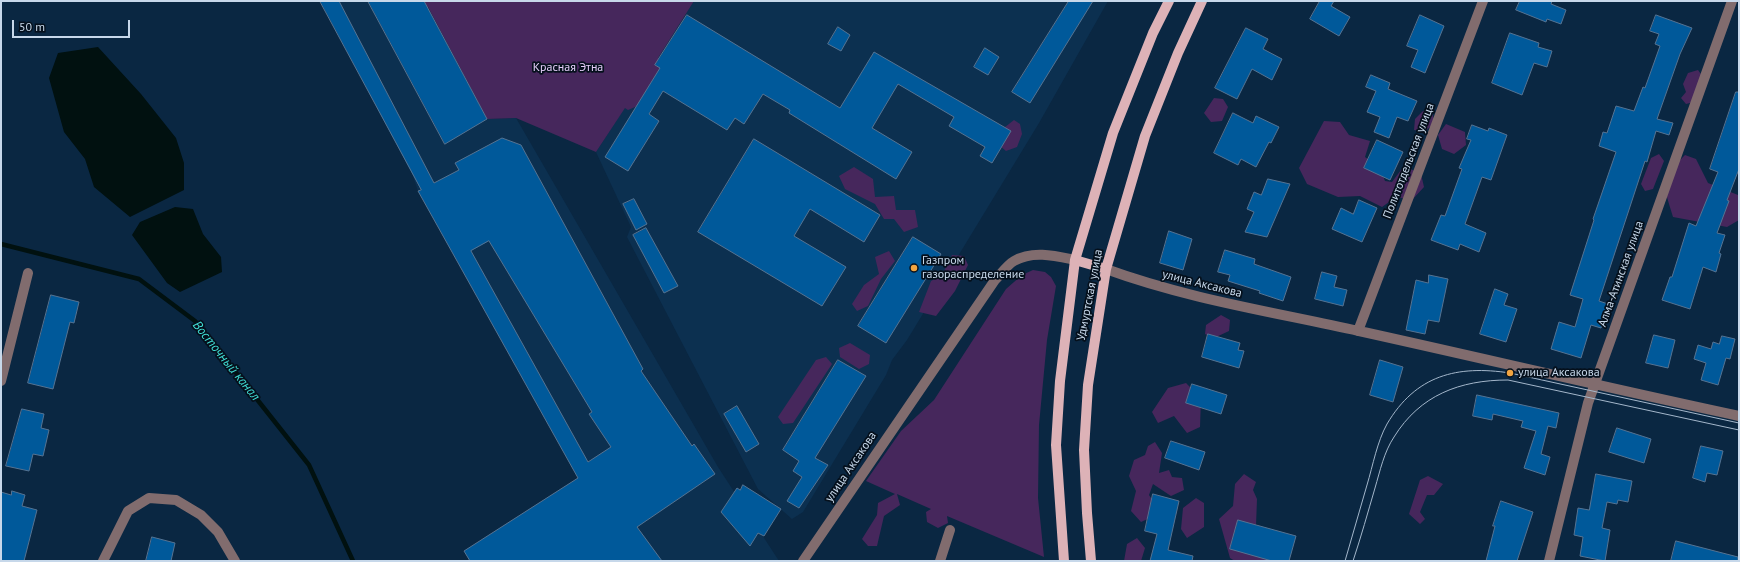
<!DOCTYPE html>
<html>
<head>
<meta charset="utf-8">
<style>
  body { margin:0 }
  #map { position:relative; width:1740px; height:562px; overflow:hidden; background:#0a2742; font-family:"PT Sans",sans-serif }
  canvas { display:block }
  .frame { position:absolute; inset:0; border:2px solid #c7d8ea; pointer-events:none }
  .scale { position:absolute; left:12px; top:20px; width:118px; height:18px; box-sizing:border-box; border:2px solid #c7d8ea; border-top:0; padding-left:5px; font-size:12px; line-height:14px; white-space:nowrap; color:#c7d8ea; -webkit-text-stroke:3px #05101c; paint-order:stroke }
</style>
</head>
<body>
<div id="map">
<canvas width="1740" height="562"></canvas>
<div class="frame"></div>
<div class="scale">50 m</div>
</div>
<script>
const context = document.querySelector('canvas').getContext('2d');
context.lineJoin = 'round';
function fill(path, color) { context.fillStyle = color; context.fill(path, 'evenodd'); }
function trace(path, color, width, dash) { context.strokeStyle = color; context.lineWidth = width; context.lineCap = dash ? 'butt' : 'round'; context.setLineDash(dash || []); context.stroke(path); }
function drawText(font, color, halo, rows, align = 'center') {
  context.font = font + ' "PT Sans",sans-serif'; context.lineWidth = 3.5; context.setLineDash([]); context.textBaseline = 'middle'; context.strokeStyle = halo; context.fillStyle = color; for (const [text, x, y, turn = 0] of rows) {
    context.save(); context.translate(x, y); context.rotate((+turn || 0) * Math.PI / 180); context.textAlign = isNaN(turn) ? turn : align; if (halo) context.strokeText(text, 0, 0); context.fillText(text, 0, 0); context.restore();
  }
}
const built = new Path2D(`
  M 320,1 L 424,1 L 487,119 L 516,118 L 718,467 L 779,561 L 470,561 L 464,551 L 578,478 L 418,191 L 413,176 Z
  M 694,1 L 1108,1 L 1039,123 L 907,340 L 892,360 L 886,375 L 803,512 L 792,519 L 758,489 L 627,237 L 631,227 L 596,152 Z`);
const green = new Path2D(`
  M 420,1 L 694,1 L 658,58 L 663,61 L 665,71 L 642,104 L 628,110 L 625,108 L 596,152 L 516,118 L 487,119 L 428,7 L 423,6 Z
  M 1698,70 L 1703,77 L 1699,90 L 1694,93 L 1694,102 L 1686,104 L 1681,98 L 1686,92 L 1683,84 L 1688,73 Z
  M 1214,98 L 1223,99 L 1228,107 L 1222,121 L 1211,122 L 1204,113 Z
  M 1423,111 L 1432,113 L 1435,123 L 1424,132 L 1414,130 L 1415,119 Z
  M 1014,120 L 1020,124 L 1022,134 L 1017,147 L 1006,151 L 998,144 L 1000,131 Z
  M 1324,121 L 1340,122 L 1349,135 L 1370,141 L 1365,157 L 1380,168 L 1385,181 L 1392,182 L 1404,166 L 1421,174 L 1424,187 L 1412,200 L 1396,197 L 1382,207 L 1360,196 L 1338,197 L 1307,184 L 1299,168 Z
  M 1446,124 L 1465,132 L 1466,145 L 1454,154 L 1442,149 L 1438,135 Z
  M 1659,154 L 1664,161 L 1653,189 L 1645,191 L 1641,184 L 1651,158 Z
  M 1685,155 L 1696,159 L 1708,183 L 1738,195 L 1739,220 L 1727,227 L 1673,217 C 1663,182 1658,182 1685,155 Z
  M 854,167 L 873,179 L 875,197 L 894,196 L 896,210 L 915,210 L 918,227 L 904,232 L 894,219 L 884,219 L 875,204 L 845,189 L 839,176 Z
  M 889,251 L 895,261 L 881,279 L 868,306 L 857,311 L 852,304 L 864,285 L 879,274 L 875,257 Z
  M 952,255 L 964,256 L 968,265 L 955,291 L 936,316 L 919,312 L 931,281 L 942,275 Z
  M 1033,270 L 1045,272 L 1051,277 L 1056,286 L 1047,340 L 1039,425 L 1038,498 L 1044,557 L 947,516 L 948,523 L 938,528 L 927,522 L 926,512 L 931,509 L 897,494 L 900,505 L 884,516 L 877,546 L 868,546 L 862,539 L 877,515 L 878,503 L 895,494 L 866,481 L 901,431 L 934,400 L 1006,289 L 1022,275 Z
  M 1221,315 L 1230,320 L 1229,331 L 1214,338 L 1205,334 L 1206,325 Z
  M 850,343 L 870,355 L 869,364 L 859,369 L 840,357 L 839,348 Z
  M 826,357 L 832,364 L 793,423 L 783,424 L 778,417 L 816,360 Z
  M 1186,383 L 1201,398 L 1200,427 L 1187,433 L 1174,416 L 1158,423 L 1152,412 L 1168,388 Z
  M 1155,442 L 1162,453 L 1159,473 L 1169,470 L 1172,477 L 1182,478 L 1184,490 L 1171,496 L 1153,484 L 1149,495 L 1155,504 L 1152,517 L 1141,522 L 1131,511 L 1136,491 L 1129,476 L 1134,460 L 1145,455 L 1148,446 Z
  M 1244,474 L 1256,482 L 1253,490 L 1257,499 L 1256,526 L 1268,561 L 1235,561 L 1230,558 L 1219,519 L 1233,506 L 1235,484 Z
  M 1428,476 L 1443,484 L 1434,495 L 1427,495 L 1420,512 L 1425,519 L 1420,524 L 1409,514 L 1420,480 Z
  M 1196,498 L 1204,503 L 1204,527 L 1187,538 L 1181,529 L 1183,508 Z
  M 1137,538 L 1145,548 L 1141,561 L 1124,561 L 1127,544 Z`);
const water = new Path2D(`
  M 98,47 L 141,94 L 176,138 L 184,163 L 184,190 L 130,217 L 94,187 L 85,159 L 64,132 L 49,78 L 58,53 Z
  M 175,207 L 193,209 L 203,234 L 221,257 L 222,272 L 180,292 L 167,283 L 132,235 L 140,222 Z`);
const stream = new Path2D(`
  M 1,244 L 139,279 L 195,321 L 309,465 L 353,561`);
const building = new Path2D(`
  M 320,1 L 339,1 L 434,183 L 459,170 L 455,163 L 502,138 L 521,145 L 643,369 L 641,371 L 692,446 L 694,444 L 715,474 L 637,527 L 662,561 L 470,561 L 464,551 L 578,478 L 418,191 L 421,190 ZM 489,241 L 592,412 L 589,414 L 611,447 L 588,462 L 471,251 Z
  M 368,1 L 424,1 L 487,119 L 445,144 Z
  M 1069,1 L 1093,1 L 1030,103 L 1012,92 Z
  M 1320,1 L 1334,1 L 1331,6 L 1350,17 L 1339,36 L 1310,19 Z
  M 1520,1 L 1552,1 L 1551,4 L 1566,10 L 1561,24 L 1547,19 L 1546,22 L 1516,10 Z
  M 687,15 L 840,108 L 874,52 L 1011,131 L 992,163 L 980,156 L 985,147 L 949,126 L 954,117 L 898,84 L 872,128 L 912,152 L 896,179 L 789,113 L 790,110 L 763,94 L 744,124 L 735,118 L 727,130 L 663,91 L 649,114 L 659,121 L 628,171 L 605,157 L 660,68 L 655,65 Z
  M 1420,15 L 1444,26 L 1425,73 L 1411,67 L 1418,50 L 1407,46 Z
  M 1656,15 L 1692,28 L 1680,54 L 1657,119 L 1673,123 L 1669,135 L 1656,131 L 1647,162 L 1645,161 L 1599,301 L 1608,304 L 1601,328 L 1591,325 L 1581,358 L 1551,349 L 1559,322 L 1575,327 L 1583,299 L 1570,295 L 1594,220 L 1593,219 L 1616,152 L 1599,146 L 1603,132 L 1607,133 L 1616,106 L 1634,111 L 1643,87 L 1645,88 L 1660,46 L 1655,44 L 1659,34 L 1650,31 Z
  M 838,27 L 850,35 L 841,51 L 828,44 Z
  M 1246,28 L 1268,39 L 1263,49 L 1282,59 L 1272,80 L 1252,69 L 1237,99 L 1215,88 Z
  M 1510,33 L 1539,43 L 1538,47 L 1552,51 L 1547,67 L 1534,63 L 1522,95 L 1492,83 Z
  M 985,48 L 999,57 L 988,75 L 974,67 Z
  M 1371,75 L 1390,83 L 1388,89 L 1417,101 L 1408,121 L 1397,117 L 1389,138 L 1374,132 L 1380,117 L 1367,112 L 1376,91 L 1366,87 Z
  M 1736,92 L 1739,92 L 1739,169 L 1727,200 L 1729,201 L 1717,233 L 1725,235 L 1719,253 L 1721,254 L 1716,272 L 1703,267 L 1690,309 L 1662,300 L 1670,277 L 1672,277 L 1689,223 L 1696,226 L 1718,172 L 1710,169 Z
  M 1233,113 L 1253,123 L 1256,116 L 1279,127 L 1271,143 L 1269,142 L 1256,167 L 1241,159 L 1238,165 L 1214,153 Z
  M 1472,125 L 1488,131 L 1489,128 L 1507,135 L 1491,180 L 1482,177 L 1465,224 L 1486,233 L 1479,252 L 1460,244 L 1458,250 L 1431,240 L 1441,215 L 1445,216 L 1462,169 L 1459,168 L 1471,140 L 1467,139 Z
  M 754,139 L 880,215 L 864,242 L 810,209 L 794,236 L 846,267 L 822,306 L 698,232 Z
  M 1377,140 L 1403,152 L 1390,180 L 1364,168 Z
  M 1268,179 L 1290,184 L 1267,237 L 1245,232 L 1254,212 L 1247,209 L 1254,192 L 1261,195 Z
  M 634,199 L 647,224 L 636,230 L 623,204 Z
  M 1359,200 L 1377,208 L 1362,242 L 1332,229 L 1341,208 L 1353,214 Z
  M 646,228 L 678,286 L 664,293 L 633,235 Z
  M 1169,231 L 1192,239 L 1183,270 L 1160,263 Z
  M 913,237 L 941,254 L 886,343 L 858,326 Z
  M 1225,250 L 1255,259 L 1254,264 L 1291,277 L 1283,301 L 1259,293 L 1260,291 L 1228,281 L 1230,275 L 1218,272 Z
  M 1322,272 L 1337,276 L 1334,287 L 1347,290 L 1343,306 L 1315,299 Z
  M 1429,275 L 1448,279 L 1439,322 L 1428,320 L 1425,334 L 1406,330 L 1416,280 L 1428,283 Z
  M 1495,289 L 1508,294 L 1504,305 L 1517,309 L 1506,342 L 1480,334 Z
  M 51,295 L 79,302 L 74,323 L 70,322 L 53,389 L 28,383 Z
  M 1208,334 L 1240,343 L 1238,350 L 1244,351 L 1239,368 L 1202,357 Z
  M 1654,335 L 1675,340 L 1668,368 L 1646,363 Z
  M 1722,336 L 1735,339 L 1730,359 L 1726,358 L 1718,385 L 1701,380 L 1706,363 L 1694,359 L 1698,345 L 1711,349 L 1713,342 L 1719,344 Z
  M 838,360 L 866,376 L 815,458 L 828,465 L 799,508 L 787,501 L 802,477 L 793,471 L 799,461 L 783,450 Z
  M 1380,360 L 1403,367 L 1393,402 L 1370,395 Z
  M 1192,384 L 1227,395 L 1221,414 L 1186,403 Z
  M 1477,395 L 1559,413 L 1556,428 L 1548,426 L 1541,454 L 1550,457 L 1545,475 L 1524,468 L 1536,431 L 1521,427 L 1523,421 L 1493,414 L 1492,420 L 1473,416 Z
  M 737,406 L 759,444 L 746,452 L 724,414 Z
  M 22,409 L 44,414 L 41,428 L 49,430 L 43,456 L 33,454 L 29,471 L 6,466 Z
  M 1617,428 L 1651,439 L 1644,463 L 1609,452 Z
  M 1171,441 L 1205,452 L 1199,470 L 1165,458 Z
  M 1701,446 L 1723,451 L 1717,475 L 1707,473 L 1705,482 L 1693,478 Z
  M 1596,474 L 1632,481 L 1628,502 L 1618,500 L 1617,504 L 1607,502 L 1602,528 L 1610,530 L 1605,561 L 1580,556 L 1583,537 L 1574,535 L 1578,508 L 1589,510 Z
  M 743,485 L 781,509 L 764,536 L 758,533 L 750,546 L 721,512 L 737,488 L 740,490 Z
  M 12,491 L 25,495 L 22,506 L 37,510 L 24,561 L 1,561 L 1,492 L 11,495 Z
  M 1153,494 L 1179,501 L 1168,550 L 1193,556 L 1192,561 L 1150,561 L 1157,534 L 1145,531 Z
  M 1501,501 L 1533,512 L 1517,561 L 1486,561 L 1495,526 L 1493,526 Z
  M 1238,520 L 1296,536 L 1289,561 L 1272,561 L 1230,549 Z
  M 152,537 L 175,543 L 171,561 L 146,561 Z
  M 1676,541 L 1738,557 L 1738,561 L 1671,561 Z`);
const minor = new Path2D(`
  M 1106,269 C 1188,299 1274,312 1359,331 C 1486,359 1612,389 1739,416
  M 1358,331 L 1483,1
  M 1,381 L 28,273
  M 103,561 L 128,511 L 149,498 L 176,500 L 201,515 L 218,532 L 235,561
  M 803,561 L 995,280 C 1001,274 1007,265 1014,261 C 1033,250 1056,256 1075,260
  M 940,561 L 950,530
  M 1549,561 L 1588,403 L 1732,1`);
const major = new Path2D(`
  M 1075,260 L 1106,269
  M 1064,561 L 1056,445 L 1060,381 L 1075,260 L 1113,133 L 1153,33 L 1169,1
  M 1091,561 L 1087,513 L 1084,450 L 1088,385 L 1106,269 L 1145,136 L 1178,53 L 1202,1`);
const tram = new Path2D(`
  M 1345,561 C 1352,536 1360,510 1367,485 C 1373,465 1377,442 1387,424 C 1416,375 1457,365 1510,373 L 1739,423
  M 1353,561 C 1361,537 1368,512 1375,488 C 1380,471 1384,452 1394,437 C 1420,395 1460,380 1508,380 L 1739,430`);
const markers = [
  [914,268,4,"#f2a541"],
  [1510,373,4,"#f2a541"]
];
const parkNames = [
  ["Красная Этна",568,68]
];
const streetNames = [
  ["Политотдельская улица",1409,161,-69],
  ["Алма-Атинская улица",1621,274,-70],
  ["улица Аксакова",1202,284,14],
  ["Удмуртская улица",1090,295,-79],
  ["улица Аксакова",851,467,-56]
];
const poiNames = [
  ["Газпром",922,261],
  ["газораспределение",922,275],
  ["улица Аксакова",1518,373]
];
const waterNames = [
  ["Восточный канал",226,361,51]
];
fill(built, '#0c3050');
fill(green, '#46275c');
fill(water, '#011110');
trace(stream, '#011110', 4.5);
fill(building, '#00599a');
trace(building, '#557392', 1);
trace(minor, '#816c6e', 10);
trace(major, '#ddb2b7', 10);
trace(tram, '#a4b7cb', 1);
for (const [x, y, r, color] of markers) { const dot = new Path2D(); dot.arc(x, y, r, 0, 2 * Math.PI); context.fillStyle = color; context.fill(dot); trace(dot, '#05101c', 1.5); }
drawText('12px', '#e4cdf8', '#05101c', parkNames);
drawText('12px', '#c7d8ea', '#05101c', streetNames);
drawText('12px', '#c7d8ea', '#05101c', poiNames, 'left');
drawText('italic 13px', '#40ddd4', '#05101c', waterNames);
</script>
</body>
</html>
